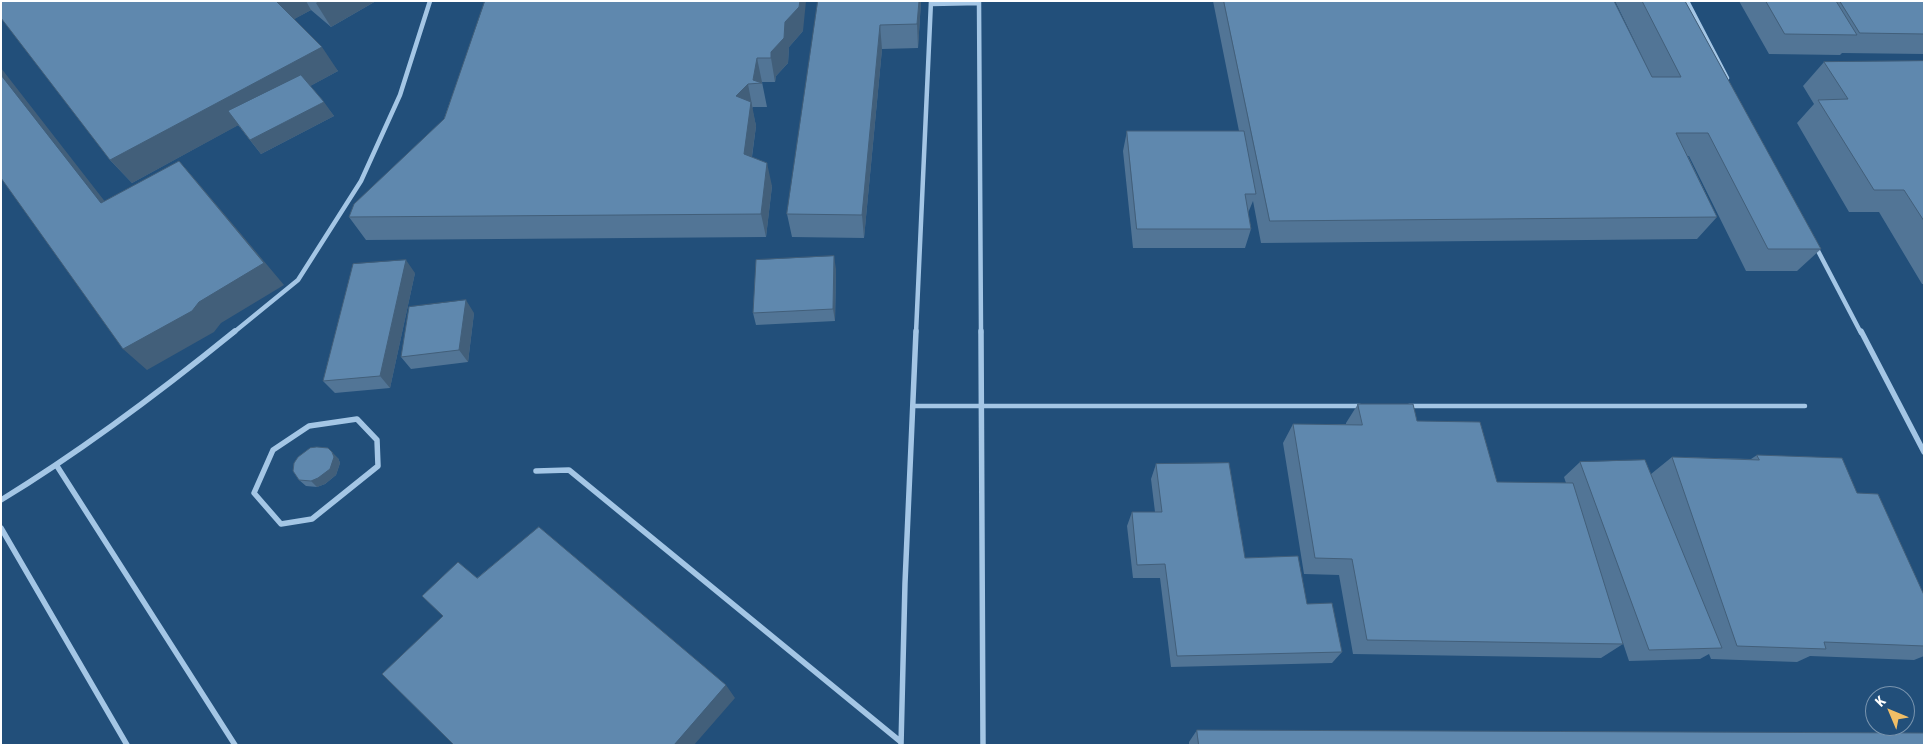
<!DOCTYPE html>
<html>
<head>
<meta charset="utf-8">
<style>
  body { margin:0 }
  #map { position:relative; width:1925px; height:746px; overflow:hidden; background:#224f7a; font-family:"Roboto Condensed",sans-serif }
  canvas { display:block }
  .frame { position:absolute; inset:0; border:2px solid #fff; pointer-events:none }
  .north { position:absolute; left:1865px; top:686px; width:50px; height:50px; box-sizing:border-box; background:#224f7a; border:1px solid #7a95af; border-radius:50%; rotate:315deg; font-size:14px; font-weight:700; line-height:20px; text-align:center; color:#fff }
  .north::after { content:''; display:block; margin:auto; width:18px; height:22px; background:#f1be66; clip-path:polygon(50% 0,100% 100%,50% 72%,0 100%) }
</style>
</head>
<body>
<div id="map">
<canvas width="1925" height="746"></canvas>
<div class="frame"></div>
<div class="north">K</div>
</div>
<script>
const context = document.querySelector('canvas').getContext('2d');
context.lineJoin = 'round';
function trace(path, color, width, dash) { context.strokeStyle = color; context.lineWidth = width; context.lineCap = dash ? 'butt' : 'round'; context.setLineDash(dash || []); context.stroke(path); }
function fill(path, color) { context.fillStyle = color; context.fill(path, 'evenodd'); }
const lane = new Path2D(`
  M 913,406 L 1360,406
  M 1409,406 L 1805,406`);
const streetFar1 = new Path2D(`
  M 979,1 L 981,333
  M 1687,1 L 1727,78
  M 931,4 L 979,3
  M 1816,247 L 1861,333
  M 233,333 L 298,280 L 361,181 L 400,95 L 430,1
  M 916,333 L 931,1`);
const street = new Path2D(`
  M 981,331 L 983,745
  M 1861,331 L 1924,452
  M 357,419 L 377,440 L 378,466 L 312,519 L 281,524 L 254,493 L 273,450 L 309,426 Z
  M 57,466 L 235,745
  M 536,471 L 569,470 L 901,742
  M 1,500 C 83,450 160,392 235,331
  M 1,528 L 127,745
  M 901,745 L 905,583 L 916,331`);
const wall = new Path2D(`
  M 1,1 L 376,1 L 331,27 L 311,10 L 294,19 L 338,71 L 310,86 L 334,116 L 261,154 L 238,125 L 132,183 L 110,160 Z
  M 818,1 L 921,1 L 918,48 L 882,49 L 864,238 L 792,237 L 787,214 Z
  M 1213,1 L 1614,1 L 1652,77 L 1615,1 L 1685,1 L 1821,249 L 1797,271 L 1746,271 L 1689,156 L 1688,156 L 1717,217 L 1697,239 L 1261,243 L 1253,201 L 1248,213 L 1251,229 L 1245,248 L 1133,248 L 1123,151 L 1127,131 L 1239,131 Z
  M 1739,1 L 1924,1 L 1924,54 L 1842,53 L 1840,55 L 1769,54 Z
  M 803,31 L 789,47 L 788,63 L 776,76 L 775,82 L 762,82 L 767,107 L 753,107 L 752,108 L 756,126 L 752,157 L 772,186 L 766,237 L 366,240 L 349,217 Z
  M 1924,61 L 1924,284 L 1922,284 L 1879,212 L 1849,212 L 1797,123 L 1814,104 L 1803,86 L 1824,62 Z
  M 836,269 L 835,321 L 756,325 L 753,313 Z
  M 415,273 L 390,388 L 335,393 L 323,381 Z
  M 474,313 L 468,362 L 411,369 L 401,357 Z
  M 1358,404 L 1417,421 L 1497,482 L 1566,483 L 1564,477 L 1580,462 L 1651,474 L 1672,457 L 1751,459 L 1757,455 L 1857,493 L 1924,595 L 1924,656 L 1914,660 L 1810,656 L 1797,662 L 1711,659 L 1709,654 L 1700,659 L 1629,661 L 1622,640 L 1623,644 L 1601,658 L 1353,654 L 1339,575 L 1304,574 L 1283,443 L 1293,424 L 1346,424 L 1346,423 Z
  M 338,458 L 340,463 L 336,475 L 325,484 L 317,487 L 306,486 L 299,480 Z
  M 1156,464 L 1245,558 L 1307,604 L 1342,652 L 1332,663 L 1171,667 L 1160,578 L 1133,578 L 1127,526 L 1132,512 L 1155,512 L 1151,479 Z
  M 1197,730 L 1924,745 L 1189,745 L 1189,742 Z`);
const shadedWall = new Path2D(`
  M 275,1 L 306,1 L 311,10 L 289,22 Z
  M 319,1 L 376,1 L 331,27 L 316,3 Z
  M 800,1 L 806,1 L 803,31 L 789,47 L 788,63 L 776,76 L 775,82 L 771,58 L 771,52 L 785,22 Z
  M 919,1 L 921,1 L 918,48 L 917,24 Z
  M 880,25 L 882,49 L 864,238 L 862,215 Z
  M 322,47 L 338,71 L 132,183 L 110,160 Z
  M 757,58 L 762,82 L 761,83 L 753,80 Z
  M 1,68 L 124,226 L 101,203 L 1,75 Z
  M 748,84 L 756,126 L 749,177 L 744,154 L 736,96 Z
  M 324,102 L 334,116 L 261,154 L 250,140 Z
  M 179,161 L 199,184 L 284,285 L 221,323 L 214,332 L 147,370 L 123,349 L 199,302 Z
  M 767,163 L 772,186 L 766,237 L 761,214 Z
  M 834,256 L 836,269 L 835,321 L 833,309 Z
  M 406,260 L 415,273 L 390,388 L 380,376 Z
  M 466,300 L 474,313 L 468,362 L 459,350 Z
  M 332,452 L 338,458 L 340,463 L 336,475 L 325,484 L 317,487 L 311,481 Z
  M 726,685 L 735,698 L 694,745 L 674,745 Z`);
const building = new Path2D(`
  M 1,1 L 276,1 L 322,47 L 110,160 L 1,18 Z
  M 485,1 L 800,1 L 799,7 L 785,22 L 784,38 L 771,52 L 771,58 L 757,58 L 753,80 L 762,83 L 748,84 L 736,96 L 751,102 L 744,154 L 767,163 L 761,214 L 349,217 L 354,204 L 444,119 Z
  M 818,1 L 919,1 L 917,24 L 880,25 L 862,215 L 787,214 Z
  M 1224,1 L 1614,1 L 1652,77 L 1681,77 L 1642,1 L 1685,1 L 1821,249 L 1768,249 L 1708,133 L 1676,133 L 1717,217 L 1270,221 Z
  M 1766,1 L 1836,1 L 1857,35 L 1785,34 Z
  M 1840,1 L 1924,1 L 1924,34 L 1860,33 Z
  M 1924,61 L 1924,221 L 1904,190 L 1874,190 L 1818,100 L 1848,99 L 1824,62 Z
  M 1,75 L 101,203 L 179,161 L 264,263 L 199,302 L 192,311 L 123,349 L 1,178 Z
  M 301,75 L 324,102 L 250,140 L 228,111 Z
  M 1127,131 L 1244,131 L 1256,194 L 1245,194 L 1251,229 L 1137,229 Z
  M 834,256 L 833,309 L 753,313 L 756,260 Z
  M 406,260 L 380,376 L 323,381 L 353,264 Z
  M 466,300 L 459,350 L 401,357 L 409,307 Z
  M 1358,404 L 1413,404 L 1417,421 L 1480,422 L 1497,482 L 1573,483 L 1623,644 L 1367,640 L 1352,559 L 1315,558 L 1293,424 L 1362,425 Z
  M 317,447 L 328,448 L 332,452 L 334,457 L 330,469 L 318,478 L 311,481 L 299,480 L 293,471 L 294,463 L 298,457 L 310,448 Z
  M 1757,455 L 1842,458 L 1857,493 L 1878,494 L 1924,595 L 1924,646 L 1824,642 L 1826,649 L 1737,646 L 1672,457 L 1759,460 Z
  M 1645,460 L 1722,648 L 1649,650 L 1580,462 Z
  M 1229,463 L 1245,558 L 1298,556 L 1307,604 L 1332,603 L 1342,652 L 1177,656 L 1165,564 L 1137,565 L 1132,512 L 1162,512 L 1156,464 Z
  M 539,527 L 726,685 L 674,745 L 454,745 L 382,674 L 443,616 L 422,596 L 458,562 L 477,578 Z
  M 1197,730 L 1924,733 L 1924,745 L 1199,745 Z`);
trace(lane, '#a4c6e5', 4.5);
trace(streetFar1, '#a4c6e5', 4.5);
trace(street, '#a4c6e5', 5.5);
fill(wall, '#527596');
fill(shadedWall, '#425f7a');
fill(building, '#5f88ae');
trace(building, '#425f7a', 1);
</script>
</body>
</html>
